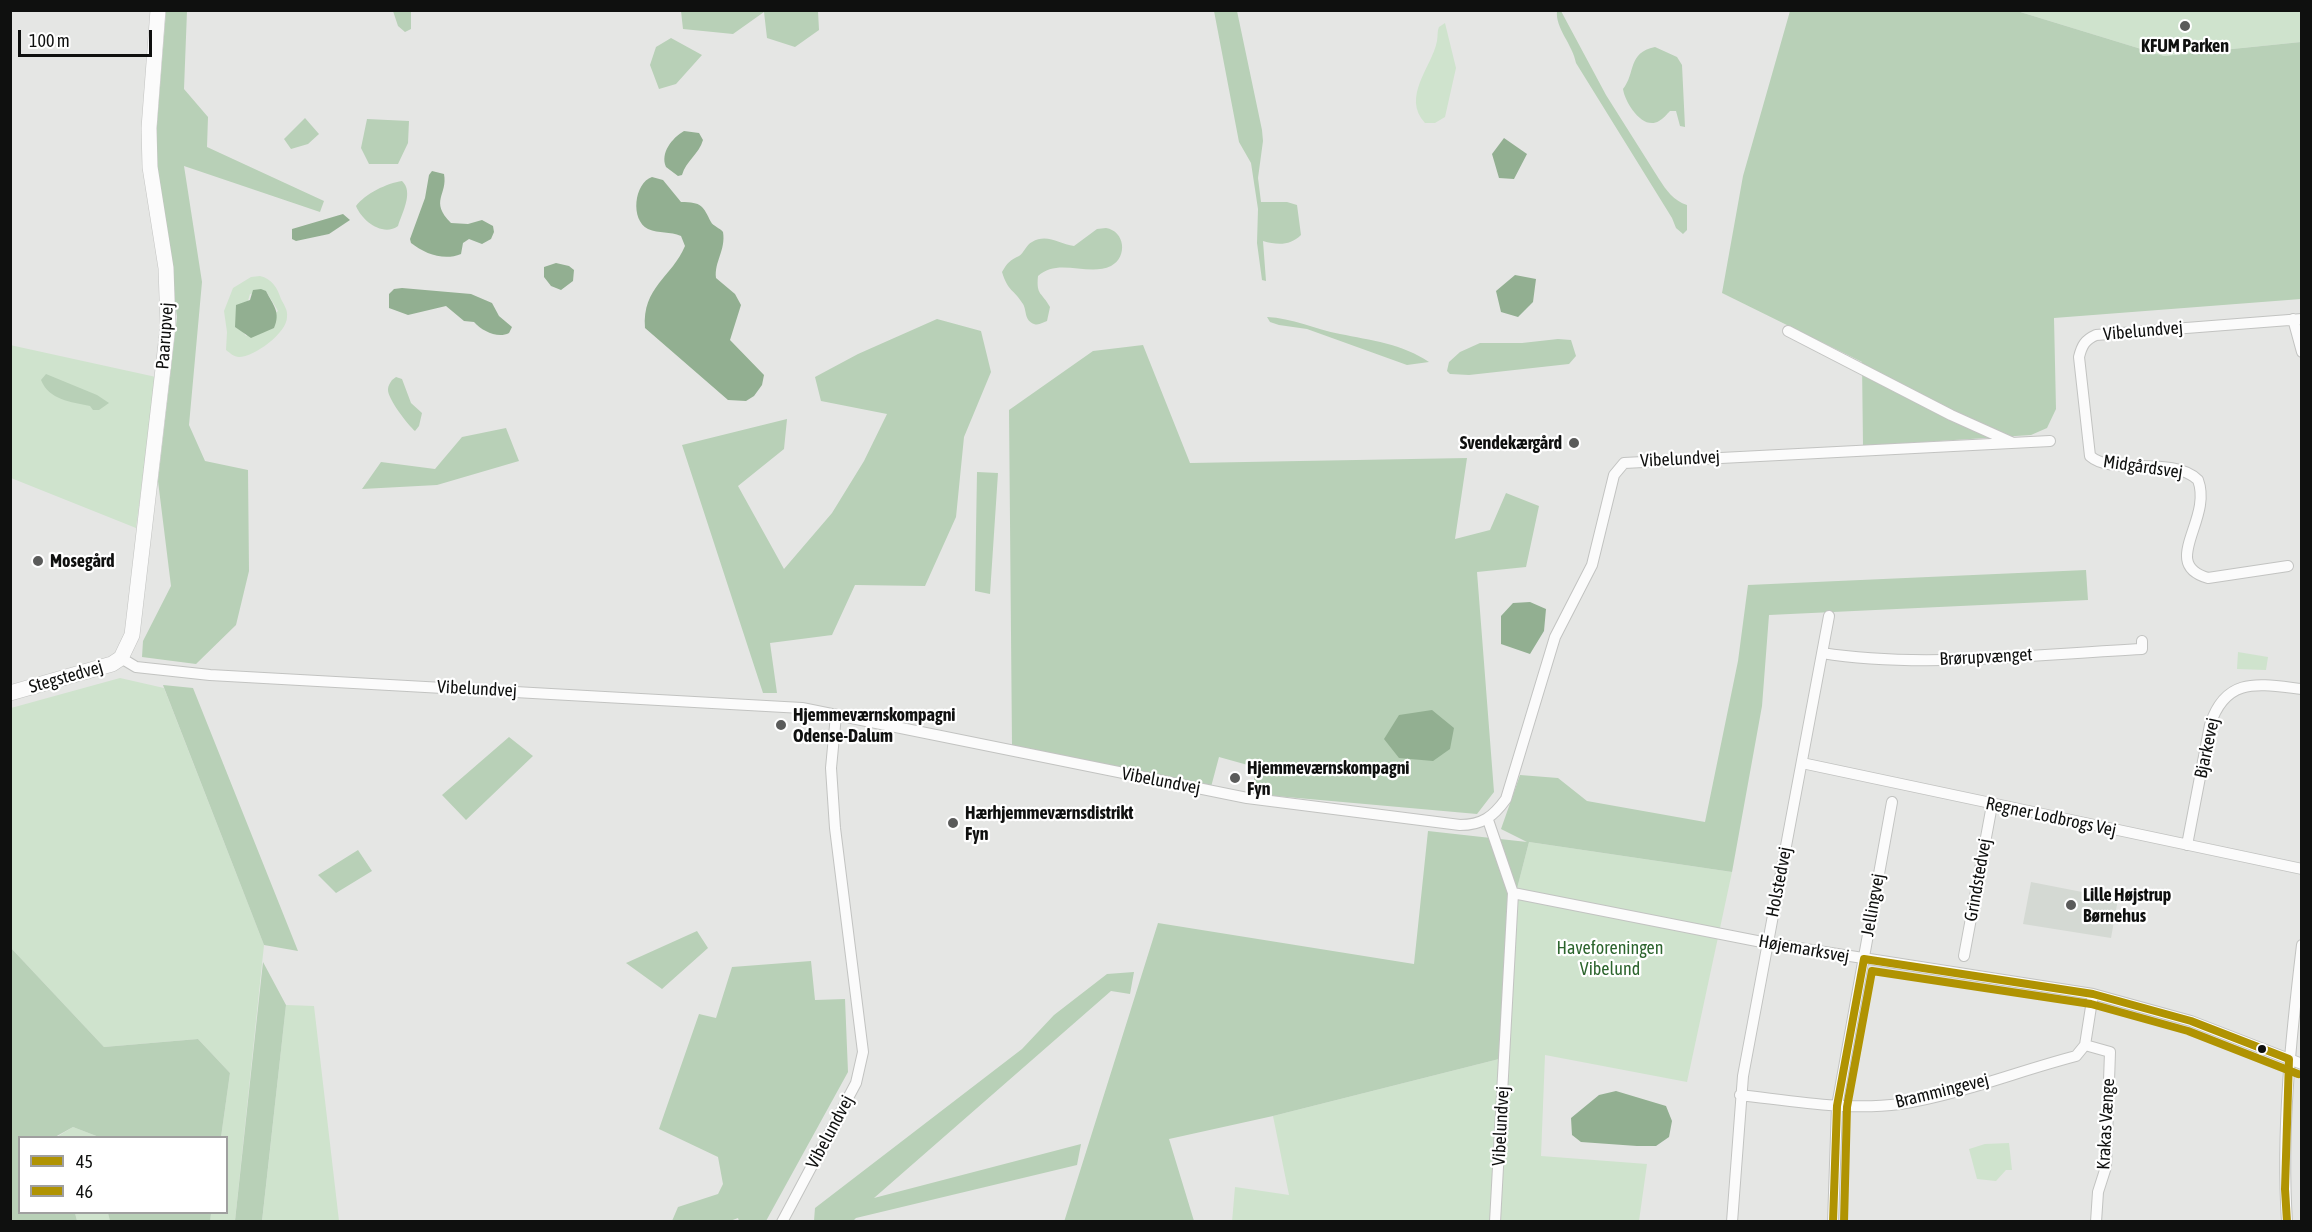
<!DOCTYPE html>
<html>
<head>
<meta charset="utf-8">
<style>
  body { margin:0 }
  #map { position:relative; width:2312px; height:1232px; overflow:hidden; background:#e5e6e4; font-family:"Asap Condensed",sans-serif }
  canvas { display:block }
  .frame { position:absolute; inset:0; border:12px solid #0f100f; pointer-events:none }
  .legend { position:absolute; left:18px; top:1136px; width:210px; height:78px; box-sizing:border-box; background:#fff; border:2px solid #9f9f9f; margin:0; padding:8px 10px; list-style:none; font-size:18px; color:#0f100f }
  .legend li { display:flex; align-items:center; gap:12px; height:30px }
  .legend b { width:30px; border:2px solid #9f9f9f }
  .scale { position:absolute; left:18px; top:30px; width:134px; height:27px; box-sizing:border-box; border:3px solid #0f100f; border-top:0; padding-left:8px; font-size:18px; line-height:21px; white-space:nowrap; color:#0f100f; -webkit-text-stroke:4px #fff; paint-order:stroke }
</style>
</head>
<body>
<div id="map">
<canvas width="2312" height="1232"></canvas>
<div class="frame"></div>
<ul class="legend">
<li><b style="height:8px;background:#b09302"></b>45</li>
<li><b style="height:8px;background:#b09302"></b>46</li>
</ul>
<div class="scale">100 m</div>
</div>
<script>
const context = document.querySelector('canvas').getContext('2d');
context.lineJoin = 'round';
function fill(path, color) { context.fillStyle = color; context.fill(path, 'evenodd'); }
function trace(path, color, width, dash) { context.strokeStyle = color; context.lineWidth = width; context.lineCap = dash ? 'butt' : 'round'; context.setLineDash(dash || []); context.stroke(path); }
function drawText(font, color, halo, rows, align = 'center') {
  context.font = font + ' "Asap Condensed",sans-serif'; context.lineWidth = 4.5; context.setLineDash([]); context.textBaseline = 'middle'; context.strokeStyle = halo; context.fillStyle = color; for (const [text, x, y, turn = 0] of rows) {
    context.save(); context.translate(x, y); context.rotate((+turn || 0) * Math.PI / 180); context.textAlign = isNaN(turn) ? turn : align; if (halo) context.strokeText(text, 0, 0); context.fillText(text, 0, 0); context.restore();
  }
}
const built = new Path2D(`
  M 2031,882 L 2118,899 L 2111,938 L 2023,924 Z`);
const green = new Path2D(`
  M 2017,11 L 2301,11 L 2301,42 L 2164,56 Z
  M 1445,23 L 1456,68 L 1445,117 L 1435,123 L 1425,123 C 1401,97 1432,67 1437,41 C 1438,36 1437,32 1439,27 Z
  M 260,276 C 272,279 277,287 281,299 C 284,305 288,310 287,317 C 287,333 254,357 239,357 C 234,357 230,353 226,350 L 227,332 L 224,311 L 233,288 L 251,277 ZM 266,291 L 278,311 L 246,336 L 240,328 L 250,294 Z
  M 10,345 L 156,377 L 136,528 L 11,478 Z
  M 2238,652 L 2268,657 L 2266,670 L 2237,669 Z
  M 120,678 L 164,688 L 264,945 L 235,1221 L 210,1221 L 211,1213 L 226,1212 L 226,1138 L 221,1137 L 230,1073 L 198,1039 L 104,1047 L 11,948 L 11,708 Z
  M 1529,842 L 1732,872 L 1687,1082 L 1545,1055 L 1541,1156 L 1647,1164 L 1639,1221 L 1232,1222 L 1235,1187 L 1289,1195 L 1273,1116 L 1503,1058 L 1511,912 Z
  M 286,1005 L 314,1006 L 339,1221 L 262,1222 Z
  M 73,1127 L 99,1137 L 55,1138 Z
  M 2009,1143 L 2012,1170 L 2006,1170 L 1996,1181 L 1977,1179 L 1969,1149 L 1985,1144 Z
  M 75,1213 L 108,1213 L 110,1221 L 77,1221 Z`);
const forest = new Path2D(`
  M 166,11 L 187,11 L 184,89 L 208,117 L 207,147 L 324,201 L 320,212 L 184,166 L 202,282 L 189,425 L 205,461 L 248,470 L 249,571 L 236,625 L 196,664 L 142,657 L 143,641 L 171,586 L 158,481 L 177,317 L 155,151 Z
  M 393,11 L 411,11 L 411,29 L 405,32 L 398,26 Z
  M 681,11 L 818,11 L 819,30 L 795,47 L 767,38 L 764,12 L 733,34 L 683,29 Z
  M 1214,11 L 1237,11 L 1262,130 L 1263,141 L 1258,178 L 1261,202 L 1287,202 L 1297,205 L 1301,235 C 1290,246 1277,245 1263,241 L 1266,281 L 1262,280 L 1257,243 L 1258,209 L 1251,163 L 1239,142 Z
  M 1557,11 L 1561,11 L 1606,95 L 1659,179 C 1666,190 1674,201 1687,205 L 1687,230 L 1683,234 L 1676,228 L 1672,218 L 1576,63 C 1573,45 1555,28 1557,11 Z
  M 1790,11 L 2017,11 L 2164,56 L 2301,42 L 2301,299 L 2054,318 L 2056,409 L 2047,428 L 2031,435 L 1863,446 L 1862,362 L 1722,293 L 1743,176 Z
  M 671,38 L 702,55 L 676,84 L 659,89 L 650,65 L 656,47 Z
  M 1655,47 L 1677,57 L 1682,65 L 1685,127 L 1680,126 L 1676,111 L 1670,111 C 1667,114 1663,119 1659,121 C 1643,131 1625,103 1623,89 C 1636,73 1627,53 1655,47 Z
  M 305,118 L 319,134 L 308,144 L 291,149 L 284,139 Z
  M 367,119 L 409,121 L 408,143 L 398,164 L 369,164 L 361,148 Z
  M 402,181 C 414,192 402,213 398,226 C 383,237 362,221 356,206 C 365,194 387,183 402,181 Z
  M 1106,228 C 1125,231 1128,257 1111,266 C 1088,277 1058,257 1038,276 C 1036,296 1042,292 1050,307 L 1047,321 C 1043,322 1039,326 1034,324 C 1024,320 1027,311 1023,304 C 1014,289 1008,292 1002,272 C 1007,263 1010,260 1019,256 C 1024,253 1026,245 1032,242 C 1047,233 1059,244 1074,246 L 1097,229 Z
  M 1267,317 C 1292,318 1315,329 1340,334 C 1370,340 1403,344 1429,362 L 1407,365 L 1307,329 L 1279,325 L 1270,322 Z
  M 937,319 L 981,331 L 991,372 L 964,437 L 956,517 L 925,586 L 855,585 L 832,635 L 770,643 L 777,693 L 763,693 L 682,445 L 787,419 L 784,449 L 738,486 L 784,569 L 832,513 L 864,461 L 887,414 L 821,401 L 815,377 L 858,354 Z
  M 1558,339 L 1571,340 L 1576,356 L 1569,364 L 1469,375 L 1450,374 L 1447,371 L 1449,362 L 1460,352 L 1480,343 L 1522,343 Z
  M 1143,345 L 1190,463 L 1467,458 L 1455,539 L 1490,530 L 1506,493 L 1539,506 L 1526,567 L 1477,572 L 1494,792 L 1477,814 L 1253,794 L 1255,767 L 1219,757 L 1211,787 L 1012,745 L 1009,410 L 1093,351 Z
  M 46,374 L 97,395 L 109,403 L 99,410 L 93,410 L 90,406 C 71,402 49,400 41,380 Z
  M 396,377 L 402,379 L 411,403 L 422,413 L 419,426 L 415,431 C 408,425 387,398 388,389 C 388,386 390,383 392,380 Z
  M 506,428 L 519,461 L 437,485 L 362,489 L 381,462 L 435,469 L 462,437 Z
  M 977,472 L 998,473 L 990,594 L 975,591 Z
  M 2086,570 L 2088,600 L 1769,615 L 1762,706 L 1732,872 L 1529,842 L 1511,912 L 1503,1058 L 1273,1116 L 1169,1139 L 1194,1221 L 1064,1222 L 1158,923 L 1414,964 L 1428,831 L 1527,842 L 1501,829 L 1520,775 L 1558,778 L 1587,801 L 1705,822 L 1738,661 L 1748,585 Z
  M 163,685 L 193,688 L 298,951 L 264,945 Z
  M 509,737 L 533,756 L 466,820 L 442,795 Z
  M 358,850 L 372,871 L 336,893 L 318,875 Z
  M 697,931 L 708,948 L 662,989 L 626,963 Z
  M 11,948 L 104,1047 L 198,1039 L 230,1073 L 221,1137 L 99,1137 L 73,1127 L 55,1137 L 20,1138 L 20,1212 L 75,1213 L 77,1221 L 11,1221 Z
  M 811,961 L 815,1000 L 845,999 L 848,1072 L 766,1221 L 739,1221 L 738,1218 L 730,1221 L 672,1221 L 678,1207 L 718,1194 L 723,1184 L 718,1157 L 659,1129 L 699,1014 L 716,1018 L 732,967 Z
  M 263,962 L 286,1005 L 262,1221 L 235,1221 Z
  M 1134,972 L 1130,994 L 1111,991 L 874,1198 L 1081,1144 L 1077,1165 L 856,1218 L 853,1221 L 814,1221 L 815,1208 L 1022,1049 L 1054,1015 L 1107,974 Z
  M 108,1213 L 108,1212 L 211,1213 L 210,1222 L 110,1221 Z`);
const water = new Path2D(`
  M 684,131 L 699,133 L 703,140 C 699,154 686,161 682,175 L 678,176 L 666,167 C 660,153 672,138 684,131 Z
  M 1504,138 L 1527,154 L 1514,179 L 1499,178 L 1492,154 Z
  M 432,171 L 444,174 C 448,195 429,201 451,223 L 468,224 L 482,220 L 493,226 L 494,232 L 491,239 L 482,244 L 469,239 L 463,243 L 461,254 C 444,261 425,254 411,243 L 410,239 L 425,198 L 429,175 Z
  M 652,177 L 663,180 L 681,202 C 702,202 703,206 711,222 C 713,226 720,228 723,232 C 726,250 714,262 716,278 L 735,294 L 741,305 L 730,340 L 764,375 L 762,385 L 754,396 L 746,401 L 728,400 L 645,328 C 642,287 672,277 685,246 L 681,236 C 670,231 659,234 648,229 C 630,220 634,183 652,177 Z
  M 343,214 L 350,220 L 329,234 L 296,241 L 292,239 L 292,229 Z
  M 556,263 L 569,266 L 574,270 L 573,281 L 561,290 L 551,286 L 544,277 L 544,267 Z
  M 1515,275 L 1536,279 L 1533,302 L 1518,317 L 1501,312 L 1496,291 Z
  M 402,288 L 471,294 L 492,303 L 499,316 L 512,327 L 509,333 C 498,339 482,331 474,322 L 464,321 L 446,306 L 408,315 L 389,308 L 389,294 L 394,289 Z
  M 261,289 L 266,291 C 273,305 281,312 274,328 L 251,338 L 235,327 L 236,305 L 250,300 L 253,290 Z
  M 1530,602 L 1546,609 L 1544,631 L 1530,654 L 1501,644 L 1501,616 L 1513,603 Z
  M 1432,710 L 1454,728 L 1450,749 L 1433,761 L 1399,758 L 1384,739 L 1399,715 Z
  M 1616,1091 L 1666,1106 L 1672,1121 L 1669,1137 L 1656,1146 L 1637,1146 L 1581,1142 L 1572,1135 L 1571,1118 L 1599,1095 Z`);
const street = new Path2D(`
  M 2293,319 L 2302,352
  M 1788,331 L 1951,415 L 2011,442
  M 2288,566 L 2208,578 C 2159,564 2213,520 2198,480 C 2173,455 2112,476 2090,456 L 2079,357 C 2082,345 2085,340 2096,335 L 2302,319
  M 1822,653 C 1922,669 2040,654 2142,649 L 2142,641
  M 121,658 L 136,667 L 210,675 L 802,708 L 1247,798 L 1460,825 C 1482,825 1493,817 1506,799 L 1555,637 L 1592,565 L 1614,475 L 1624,463 L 2050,441
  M 1802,763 L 2302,869
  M 1488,820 L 1513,893 L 1495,1222
  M 2187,845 L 2210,725 C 2226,676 2258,684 2302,689
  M 1513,893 L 1767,943 L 2093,994 L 2191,1021 L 2302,1064
  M 1964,956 L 1992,805
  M 2085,1045 L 2110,1052 L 2106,1167 L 2098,1192 L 2096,1222
  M 1740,1095 C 1793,1101 1847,1111 1900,1104 C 1959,1095 2018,1071 2076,1056 L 2085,1045 L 2093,994
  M 782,1222 L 856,1083 L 863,1052 L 835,828 L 831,768 L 836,715
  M 1732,1222 L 1743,1076 L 1829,616
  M 1833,1222 L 1837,1106 L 1892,802
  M 2287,1222 C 2281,1129 2291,1037 2302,945`);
const secondary = new Path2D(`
  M 10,693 L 112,664 L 121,658 L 132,635 L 168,326 L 166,268 L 150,167 L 149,128 L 158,10`);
const bus1 = new Path2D(`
  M 1833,1222 L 1837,1106 L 1864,959 L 2093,994 L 2191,1021 L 2289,1059 L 2285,1189 L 2287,1222`);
const bus2 = new Path2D(`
  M 1844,1222 L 1847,1107 L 1872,971 L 2091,1004 L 2188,1031 L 2298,1074`);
const markers = [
  [2185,26,6,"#5a5b5a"],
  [1574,443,6,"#5a5b5a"],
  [38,561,6,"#5a5b5a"],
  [781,725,6,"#5a5b5a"],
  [1235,778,6,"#5a5b5a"],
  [953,823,6,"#5a5b5a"],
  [2071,905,6,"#5a5b5a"],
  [2262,1049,5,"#0f100f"]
];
const poiNames = [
  ["KFUM Parken",2185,46,"center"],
  ["Svendekærgård",1562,443,"right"],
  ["Mosegård",50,561],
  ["Hjemmeværnskompagni",793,715],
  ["Odense-Dalum",793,736],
  ["Hjemmeværnskompagni",1247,768],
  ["Fyn",1247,789],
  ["Hærhjemmeværnsdistrikt",965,813],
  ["Fyn",965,834],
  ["Lille Højstrup",2083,895],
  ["Børnehus",2083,916]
];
const streetNames = [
  ["Vibelundvej",2143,331,-5],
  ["Paarupvej",165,336,-86],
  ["Vibelundvej",1680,459,-3],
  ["Midgårdsvej",2143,467,8],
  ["Brørupvænget",1986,657,-3],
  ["Stegstedvej",66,677,-16],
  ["Vibelundvej",477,689,3],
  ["Bjarkevej",2207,748,-78],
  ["Vibelundvej",1161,781,11],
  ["Regner Lodbrogs Vej",2051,817,12],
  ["Grindstedvej",1978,880,-80],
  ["Holstedvej",1779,882,-79],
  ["Jellingvej",1873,905,-80],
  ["Højemarksvej",1804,949,10],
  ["Brammingevej",1942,1091,-14],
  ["Krakas Vænge",2106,1124,-87],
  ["Vibelundvej",1501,1126,-87],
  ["Vibelundvej",830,1132,-62]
];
const parkNames = [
  ["Haveforeningen",1610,948],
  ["Vibelund",1610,969]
];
fill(built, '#d4d9d3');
fill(green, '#cfe3cd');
fill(forest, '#b8d0b7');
fill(water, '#92af91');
trace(street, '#c2c3c1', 12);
trace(secondary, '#c2c3c1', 16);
trace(street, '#fbfbfb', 10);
trace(secondary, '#fbfbfb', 15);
trace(bus1, '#b09302', 8);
trace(bus2, '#b09302', 8);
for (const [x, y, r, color] of markers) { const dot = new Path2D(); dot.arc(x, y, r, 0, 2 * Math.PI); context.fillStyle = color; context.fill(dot); trace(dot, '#fff', 2); }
drawText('bold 18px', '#0f100f', '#fff', poiNames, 'left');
drawText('18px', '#0f100f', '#fff', streetNames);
drawText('18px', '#2d652e', '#fff', parkNames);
</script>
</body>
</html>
